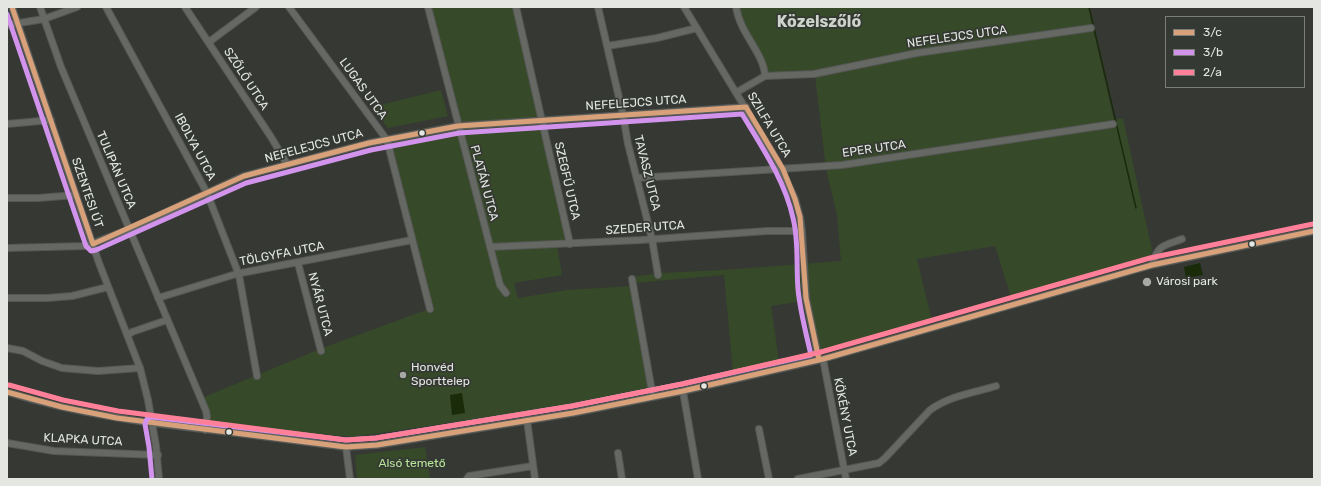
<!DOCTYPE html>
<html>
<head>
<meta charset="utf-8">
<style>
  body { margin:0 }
  #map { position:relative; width:1321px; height:486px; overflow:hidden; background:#363834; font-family:Rubik,sans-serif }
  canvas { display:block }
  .frame { position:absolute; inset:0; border:8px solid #e4e6e2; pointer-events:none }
  .legend { position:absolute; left:1165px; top:16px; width:140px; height:72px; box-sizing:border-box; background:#353933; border:1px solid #7b7e79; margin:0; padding:5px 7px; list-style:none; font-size:12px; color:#e4e6e2 }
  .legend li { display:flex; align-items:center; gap:8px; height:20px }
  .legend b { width:20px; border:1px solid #7b7e79 }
</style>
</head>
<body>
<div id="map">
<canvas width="1321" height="486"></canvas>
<div class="frame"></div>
<ul class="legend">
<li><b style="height:5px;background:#d9a179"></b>3/c</li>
<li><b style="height:5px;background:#d193ec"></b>3/b</li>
<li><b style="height:5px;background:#ff8098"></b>2/a</li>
</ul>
</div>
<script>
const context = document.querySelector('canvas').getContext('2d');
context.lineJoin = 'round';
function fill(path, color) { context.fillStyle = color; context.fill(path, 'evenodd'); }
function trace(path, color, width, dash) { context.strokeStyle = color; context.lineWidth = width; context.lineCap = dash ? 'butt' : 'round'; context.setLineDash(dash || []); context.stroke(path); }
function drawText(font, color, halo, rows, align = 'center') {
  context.font = font + ' Rubik,sans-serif'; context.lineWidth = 3.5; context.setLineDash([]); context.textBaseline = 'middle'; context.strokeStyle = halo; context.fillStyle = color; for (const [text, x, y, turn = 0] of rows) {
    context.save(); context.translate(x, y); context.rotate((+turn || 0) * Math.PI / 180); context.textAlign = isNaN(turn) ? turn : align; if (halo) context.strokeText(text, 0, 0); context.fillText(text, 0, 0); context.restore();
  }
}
const green = new Path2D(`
  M 428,7 L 516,7 L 570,244 L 557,245 L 562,275 L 514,283 L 518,298 L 567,290 L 632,286 L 651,389 L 531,411 L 354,437 L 204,424 L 205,416 L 199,399 L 325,347 L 429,309 L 387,140 L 458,126 Z
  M 737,7 L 1088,7 L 1114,120 L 1123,118 L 1152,250 L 1151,255 L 1011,297 L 995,246 L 917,259 L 932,321 L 817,354 L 805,301 L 771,306 L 779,362 L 733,372 L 724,275 L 634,283 L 631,277 L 661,273 L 723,270 L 841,261 L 837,215 L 826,169 L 815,76 L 768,77 L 744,29 Z
  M 441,90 L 448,116 L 388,128 L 372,107 Z
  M 425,447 L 430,479 L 357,479 L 355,455 Z`);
const water = new Path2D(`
  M 1200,263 L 1203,275 L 1186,278 L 1184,267 Z
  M 462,393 L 465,413 L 452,415 L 450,395 Z`);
const stream = new Path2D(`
  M 1089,7 L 1136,208`);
const minor = new Path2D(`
  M 12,7 L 99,263 L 140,368 L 148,400 L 156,446 L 159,479
  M 40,7 L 61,67 L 206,411 L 207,416 L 205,430
  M 106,7 L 207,193 L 239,275 L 257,376
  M 185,7 L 271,137 L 287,164
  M 289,7 L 387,140 L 430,309
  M 428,7 L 500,285 L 506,293
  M 516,7 L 570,244
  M 598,7 L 623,115 L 628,144 L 652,239 L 658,275
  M 684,7 L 778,162 L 795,199 L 800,217 L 802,231 L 806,298 L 819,360
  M 736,7 C 740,34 764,53 765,76
  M 7,25 L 44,19 L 77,7
  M 209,42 L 256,7
  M 607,46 L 657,38 L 697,28
  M 737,92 L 765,76 L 814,74 L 917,53 L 1091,28
  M 7,124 L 51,120
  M 637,178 L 842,165 L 1113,124
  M 7,198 L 38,198 L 76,195
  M 490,247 L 641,240 L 767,231 L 802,231
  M 7,248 L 86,246 L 130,229 L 244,176 L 369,143 L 458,126 L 746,107
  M 298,263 L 321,351
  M 1152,265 C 1158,244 1164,246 1182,239
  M 632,279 L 653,397
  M 7,298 L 47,298 L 72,296 L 108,287
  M 158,298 L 236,274 L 412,240
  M 128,335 L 132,332 L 167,320
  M 7,348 L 23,351 L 42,361 L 62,368 L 98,371 L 140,368
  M 823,359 L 846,479
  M 683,391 L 698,479
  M 7,392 C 79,415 154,424 229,432 C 268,437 307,442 346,447 L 377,445 L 573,413 L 683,391 L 823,359 L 1152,265 L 1314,231
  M 527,420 L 535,479
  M 759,429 L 769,479
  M 7,443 L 54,451 L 158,455
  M 346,447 L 350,479
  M 618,453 L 622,479
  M 467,479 L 469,476 L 533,466
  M 798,479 L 879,463 L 885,458 L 930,410 C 949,396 973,393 996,386`);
const bus1 = new Path2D(`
  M 12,7 L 93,244 L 244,176 L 369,143 L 458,126 L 746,107 L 783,169 L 795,199 L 800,217 L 806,298 L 819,360
  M 7,392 L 62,407 L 117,418 L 346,447 L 377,445 L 573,413 L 683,391 L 823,359 L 1152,265 L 1314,231`);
const bus2 = new Path2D(`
  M 7,14 L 86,246 L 91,251 L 96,250 L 246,183 L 371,150 L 459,133 L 742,114 C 762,147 785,181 793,218 C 799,241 796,265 798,289 C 800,311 806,333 811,355 L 682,384 L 572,406 L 376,438 L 346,440 L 151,417 L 147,419 L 145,424 L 149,447 L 152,479`);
const bus3 = new Path2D(`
  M 9,385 L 63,400 L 118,411 L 346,440 L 376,438 L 572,406 L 682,384 L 821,352 L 1150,258 L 1313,224`);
const markers = [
  [422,133,3.5,"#e4e6e2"],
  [1252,244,3.5,"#e4e6e2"],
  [1147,282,5,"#a7a9a5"],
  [403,375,4,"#a7a9a5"],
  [704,386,3.5,"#e4e6e2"],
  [229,432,3.5,"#e4e6e2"]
];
const streetNames = [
  ["NEFELEJCS UTCA",957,37,-8],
  ["SZŐLŐ UTCA",246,79,57],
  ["LUGAS UTCA",363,89,54],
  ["NEFELEJCS UTCA",636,103,-4],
  ["SZILFA UTCA",769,125,59],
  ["NEFELEJCS UTCA",314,146,-15],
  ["IBOLYA UTCA",195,147,62],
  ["EPER UTCA",874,149,-8],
  ["TULIPÁN UTCA",116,170,67],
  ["TAVASZ UTCA",647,173,76],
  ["SZEGFŰ UTCA",567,181,77],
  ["PLATÁN UTCA",484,183,75],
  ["SZENTESI ÚT",87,193,71],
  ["SZEDER UTCA",645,228,-4],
  ["TÖLGYFA UTCA",282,254,-11],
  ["NYÁR UTCA",320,304,75],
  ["KÖKÉNY UTCA",845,417,79],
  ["KLAPKA UTCA",83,440,3]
];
const poiNames = [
  ["Városi park",1156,282],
  ["Honvéd",411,368],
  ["Sporttelep",411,382]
];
const parkNames = [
  ["Alsó temető",412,464]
];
const districtNames = [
  ["Közelszőlő",819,22]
];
fill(green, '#364928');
fill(water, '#192b09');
trace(stream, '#192b09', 1.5);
trace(minor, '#555754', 8);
trace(minor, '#666864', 6);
trace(bus1, '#d9a179', 5);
trace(bus2, '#d193ec', 5);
trace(bus3, '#ff8098', 5);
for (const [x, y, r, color] of markers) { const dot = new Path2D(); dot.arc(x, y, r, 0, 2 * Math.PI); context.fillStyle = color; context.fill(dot); trace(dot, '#353933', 1.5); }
drawText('12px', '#e4e6e2', '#353933', streetNames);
drawText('12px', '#e4e6e2', '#353933', poiNames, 'left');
drawText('12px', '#b7e599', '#353933', parkNames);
drawText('bold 16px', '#ced3cb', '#353933', districtNames);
</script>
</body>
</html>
